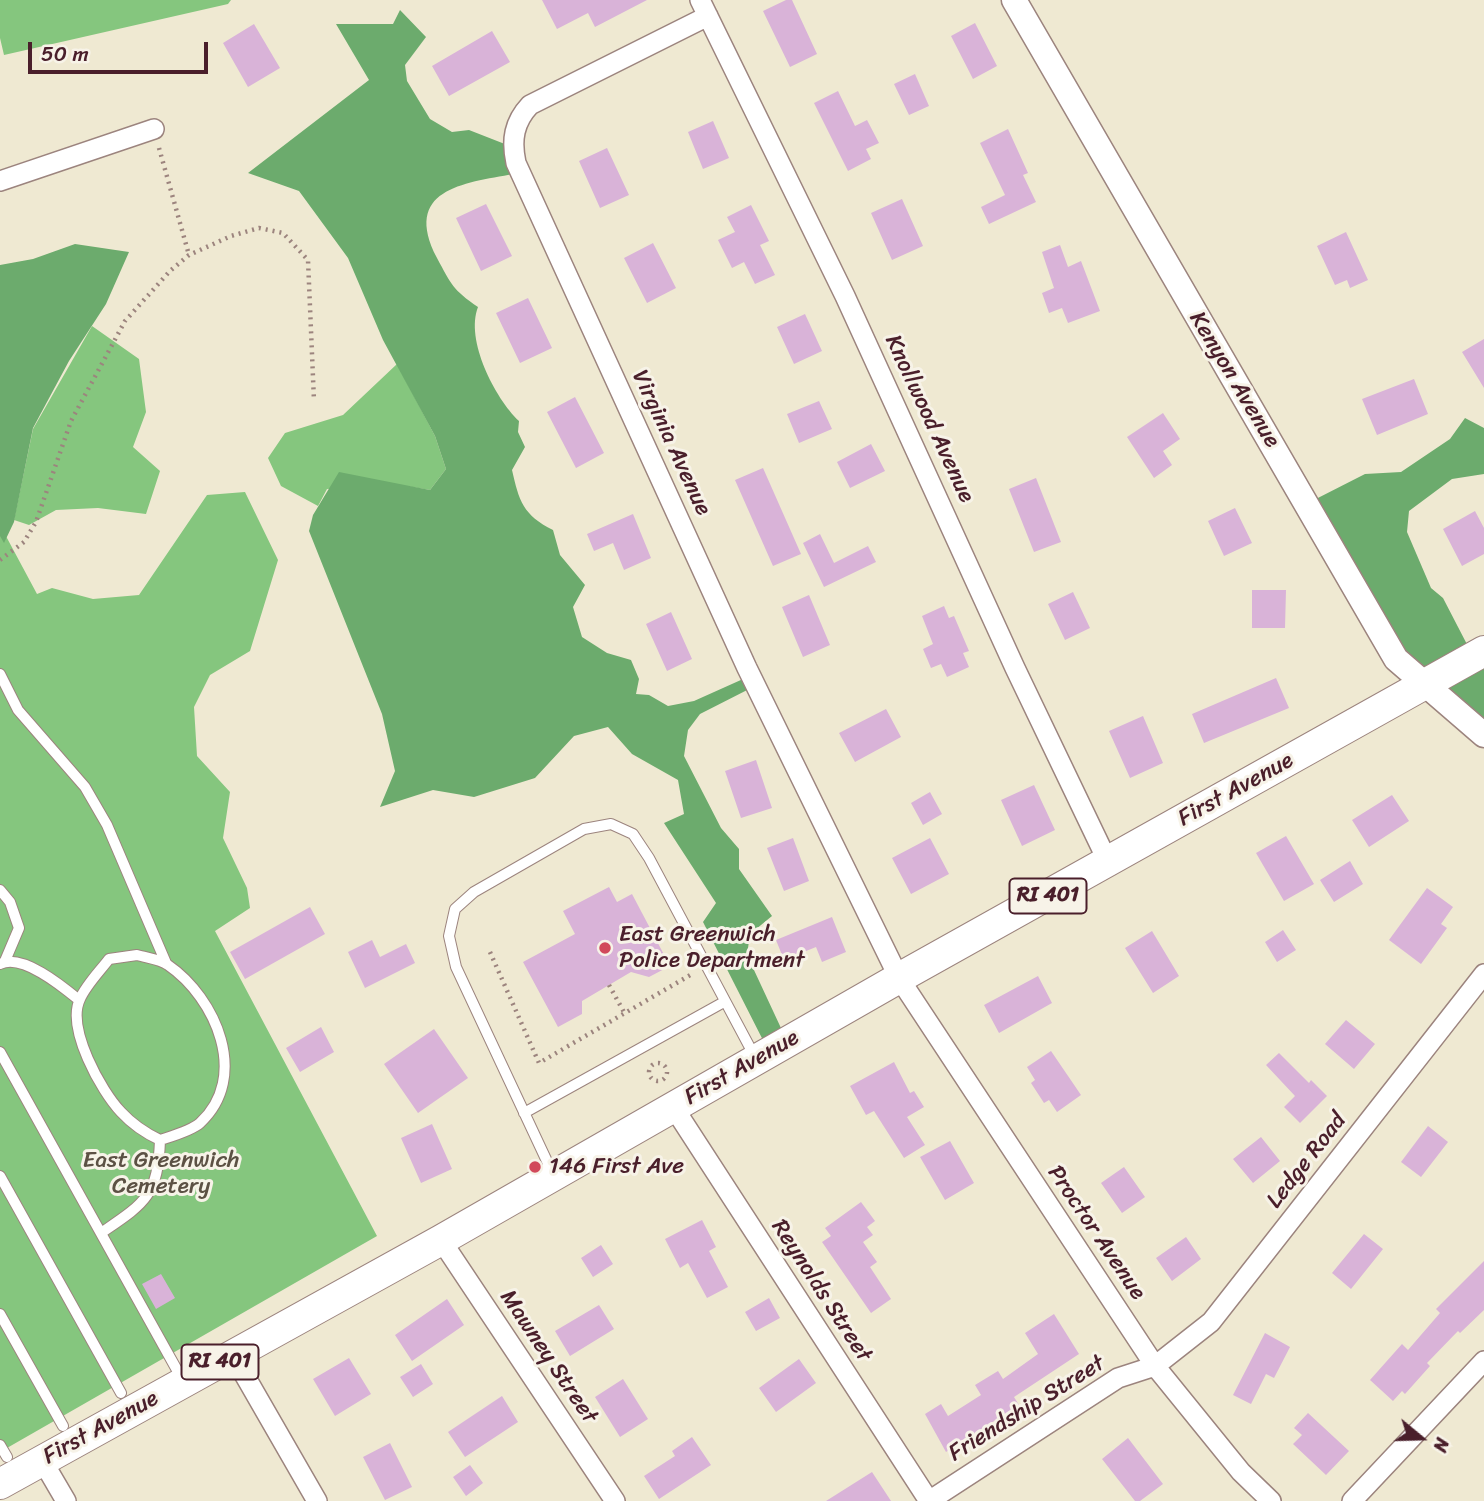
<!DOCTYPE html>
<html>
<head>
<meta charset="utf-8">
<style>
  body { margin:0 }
  #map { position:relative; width:1484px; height:1501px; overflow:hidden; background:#efe9d2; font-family:Sriracha,sans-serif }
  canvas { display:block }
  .north { position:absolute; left:1386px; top:1403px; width:70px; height:70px; -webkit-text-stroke:5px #f7f3e8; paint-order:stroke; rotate:109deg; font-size:19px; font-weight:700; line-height:28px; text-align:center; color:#4a1f2b }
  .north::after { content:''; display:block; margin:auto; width:24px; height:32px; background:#4a1f2b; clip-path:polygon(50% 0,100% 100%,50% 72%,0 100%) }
  .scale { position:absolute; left:28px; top:42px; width:180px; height:32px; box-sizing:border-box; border:4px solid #4a1f2b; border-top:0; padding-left:9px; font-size:21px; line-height:24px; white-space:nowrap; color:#4a1f2b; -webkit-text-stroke:5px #f7f3e8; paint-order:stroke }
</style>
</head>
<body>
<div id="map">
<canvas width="1484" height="1501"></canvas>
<div class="north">N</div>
<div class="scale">50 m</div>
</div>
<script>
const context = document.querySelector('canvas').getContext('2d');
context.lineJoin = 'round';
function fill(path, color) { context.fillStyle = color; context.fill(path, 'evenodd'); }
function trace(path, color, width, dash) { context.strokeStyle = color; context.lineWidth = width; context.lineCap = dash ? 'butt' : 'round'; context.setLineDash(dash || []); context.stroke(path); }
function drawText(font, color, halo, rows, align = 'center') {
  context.font = font + ' Sriracha,sans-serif'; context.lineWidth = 6; context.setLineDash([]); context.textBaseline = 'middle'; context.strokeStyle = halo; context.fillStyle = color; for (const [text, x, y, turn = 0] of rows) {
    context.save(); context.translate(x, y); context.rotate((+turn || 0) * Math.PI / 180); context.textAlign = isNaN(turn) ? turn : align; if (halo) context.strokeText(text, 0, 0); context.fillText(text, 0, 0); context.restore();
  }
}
const green = new Path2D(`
  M 0,0 L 231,0 L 228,4 L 4,55 L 0,38 Z
  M 92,326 L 139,359 L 146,412 L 133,447 L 160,471 L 146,514 L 98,508 L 56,510 L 29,525 L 14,520 L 33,429 Z
  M 397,364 L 435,436 L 446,469 L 430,490 L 406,486 L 327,489 L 318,506 L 281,486 L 268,458 L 285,433 L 343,415 Z
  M 245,492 L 278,560 L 250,651 L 210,675 L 194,707 L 197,756 L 230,792 L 223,838 L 247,888 L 250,908 L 215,931 L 377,1236 L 0,1452 L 0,525 L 37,594 L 52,588 L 93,599 L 139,595 L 207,495 Z`);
const forest = new Path2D(`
  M 400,10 L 426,37 L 405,65 L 407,81 L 430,119 L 452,132 L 469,130 L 515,148 L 514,174 C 462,183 402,190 437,258 C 451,284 453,290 478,307 C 465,340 495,398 519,421 L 518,432 L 525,447 L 512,470 C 519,501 523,515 553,530 L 560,555 L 585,585 L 573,607 L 582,637 L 607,653 L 631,660 L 639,679 L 636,694 L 649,695 L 668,706 L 694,701 L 752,675 L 757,685 L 700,714 L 688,730 L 684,756 L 721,828 L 739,849 L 739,869 L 772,916 L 750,934 L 747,955 L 787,1041 L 769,1052 L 703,922 L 716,903 L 664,823 L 684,814 L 678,780 L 632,754 L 608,727 L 574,736 L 535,778 L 474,797 L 433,790 L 380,807 L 395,771 L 382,714 L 309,531 L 313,515 L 339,472 L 430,490 L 446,469 L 435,436 L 383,340 L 348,258 L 299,191 L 248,173 L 369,80 L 336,24 L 393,24 Z
  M 75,244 L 129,252 L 106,304 L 69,361 L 33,428 L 14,522 L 4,543 L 0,536 L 0,265 L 33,259 Z
  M 1465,418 L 1484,428 L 1484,474 L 1452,479 L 1409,511 L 1407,532 L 1431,588 L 1443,598 L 1472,654 L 1484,652 L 1484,727 L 1420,680 L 1310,502 L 1365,474 L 1401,472 L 1450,439 Z`);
const building = new Path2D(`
  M 542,0 L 647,0 L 595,27 L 588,13 L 557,29 Z
  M 786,0 L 792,0 L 817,54 L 790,67 L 763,11 Z
  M 975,23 L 997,66 L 973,79 L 951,36 Z
  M 254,24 L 280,68 L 248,87 L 223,43 Z
  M 492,31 L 510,62 L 449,96 L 432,66 Z
  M 915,74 L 929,106 L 909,115 L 894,84 Z
  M 838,91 L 855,126 L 867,120 L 879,143 L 866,149 L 871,159 L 848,171 L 814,103 Z
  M 713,121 L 729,158 L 703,169 L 688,132 Z
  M 1008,129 L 1028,173 L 1023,175 L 1036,202 L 989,224 L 981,207 L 1005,195 L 980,143 Z
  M 607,148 L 629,195 L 600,208 L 579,161 Z
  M 902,199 L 923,246 L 892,260 L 871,213 Z
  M 486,204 L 512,256 L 481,271 L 456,218 Z
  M 751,205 L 769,241 L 760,245 L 775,275 L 755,284 L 744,262 L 732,268 L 718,240 L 735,232 L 727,217 Z
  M 1346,232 L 1368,280 L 1350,288 L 1347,280 L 1335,285 L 1317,246 Z
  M 653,243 L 676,288 L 647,303 L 624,258 Z
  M 1060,245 L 1068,267 L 1081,261 L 1100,311 L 1068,323 L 1062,308 L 1049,313 L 1042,293 L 1054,288 L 1042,252 Z
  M 528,298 L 552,348 L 520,363 L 496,313 Z
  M 805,314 L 822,351 L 794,364 L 777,327 Z
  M 1484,339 L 1484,388 L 1462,352 Z
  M 1414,379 L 1428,414 L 1377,435 L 1362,399 Z
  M 575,397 L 604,453 L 576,468 L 547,412 Z
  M 819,401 L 832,429 L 799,443 L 787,414 Z
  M 1163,413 L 1180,439 L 1163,451 L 1172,465 L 1154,478 L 1127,437 Z
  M 871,444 L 885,471 L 850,488 L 837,462 Z
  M 763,468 L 801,554 L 773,566 L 735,480 Z
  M 1036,478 L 1061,542 L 1034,552 L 1009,489 Z
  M 1235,508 L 1252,543 L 1224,556 L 1208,521 Z
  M 1475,511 L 1484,528 L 1484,554 L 1462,566 L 1443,529 Z
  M 633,514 L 651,558 L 624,570 L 613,543 L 594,551 L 587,534 Z
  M 820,534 L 834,563 L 868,546 L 876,562 L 824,587 L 803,543 Z
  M 1252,590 L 1286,590 L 1285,628 L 1252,628 Z
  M 1073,592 L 1090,628 L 1065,640 L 1048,604 Z
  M 809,595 L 830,645 L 803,657 L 782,607 Z
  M 944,606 L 949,618 L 954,616 L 969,651 L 963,653 L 969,667 L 947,677 L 941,664 L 931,668 L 923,649 L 933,644 L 922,616 Z
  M 671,612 L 692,659 L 667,671 L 646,624 Z
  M 1276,678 L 1289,708 L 1204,743 L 1192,714 Z
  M 886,709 L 901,737 L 855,762 L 839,733 Z
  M 1143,716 L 1163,763 L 1130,778 L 1109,731 Z
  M 756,760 L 772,808 L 741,818 L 725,771 Z
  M 1034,785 L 1055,830 L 1022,846 L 1001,800 Z
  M 930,792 L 942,814 L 923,825 L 911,803 Z
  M 1392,795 L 1409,821 L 1369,847 L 1352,820 Z
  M 1286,836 L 1314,884 L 1284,901 L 1256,853 Z
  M 793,838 L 809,881 L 784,891 L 767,848 Z
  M 930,838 L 949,874 L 911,894 L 892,858 Z
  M 1350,861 L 1363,884 L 1334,902 L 1320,880 Z
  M 609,887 L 617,902 L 632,894 L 670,966 L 649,977 L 631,972 L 582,1001 L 582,1014 L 558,1027 L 523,962 L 575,934 L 563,911 Z
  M 1427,888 L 1453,907 L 1441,924 L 1447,928 L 1421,964 L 1389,940 Z
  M 310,907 L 325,934 L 245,979 L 230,952 Z
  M 832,917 L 846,952 L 822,962 L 816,947 L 784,960 L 776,940 Z
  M 1283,930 L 1296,950 L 1277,962 L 1265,942 Z
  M 1152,931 L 1179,976 L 1153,993 L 1125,948 Z
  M 372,940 L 380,957 L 406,944 L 415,963 L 365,988 L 348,952 Z
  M 1038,976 L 1052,1003 L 999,1033 L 984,1005 Z
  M 1346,1020 L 1375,1044 L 1354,1069 L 1325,1044 Z
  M 321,1027 L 334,1052 L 300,1072 L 286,1048 Z
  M 434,1029 L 468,1078 L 418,1113 L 384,1064 Z
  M 1051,1051 L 1081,1095 L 1057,1112 L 1049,1100 L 1044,1103 L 1031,1083 L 1035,1080 L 1027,1067 Z
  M 1279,1053 L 1309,1083 L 1311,1080 L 1327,1096 L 1300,1123 L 1284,1107 L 1295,1096 L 1266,1065 Z
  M 894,1062 L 910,1093 L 914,1091 L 924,1107 L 907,1117 L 925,1145 L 904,1158 L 874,1111 L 866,1115 L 850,1086 Z
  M 432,1124 L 452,1169 L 421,1183 L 401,1138 Z
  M 1428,1126 L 1448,1142 L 1421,1177 L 1401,1162 Z
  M 1261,1137 L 1280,1161 L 1253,1183 L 1233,1159 Z
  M 950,1141 L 974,1183 L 945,1200 L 920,1157 Z
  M 1124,1167 L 1145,1197 L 1122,1213 L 1101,1183 Z
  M 861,1202 L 875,1221 L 867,1227 L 873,1235 L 863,1242 L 877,1262 L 870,1267 L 891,1299 L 871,1313 L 822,1242 L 831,1236 L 825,1228 Z
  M 702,1220 L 716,1247 L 709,1251 L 728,1287 L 707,1298 L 688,1263 L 680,1268 L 665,1239 Z
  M 1364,1234 L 1383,1249 L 1351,1289 L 1332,1273 Z
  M 1186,1237 L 1201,1259 L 1172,1281 L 1156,1258 Z
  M 601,1245 L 613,1264 L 593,1277 L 581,1258 Z
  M 1484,1261 L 1484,1310 L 1460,1333 L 1458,1331 L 1427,1363 L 1430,1366 L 1405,1394 L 1402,1391 L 1393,1401 L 1370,1380 L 1402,1344 L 1408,1350 L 1440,1313 L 1436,1309 Z
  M 161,1274 L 175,1298 L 156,1309 L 142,1284 Z
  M 769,1298 L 780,1318 L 756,1331 L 745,1312 Z
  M 447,1299 L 464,1325 L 412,1361 L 395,1335 Z
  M 599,1305 L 614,1329 L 570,1356 L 555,1331 Z
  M 1054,1314 L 1079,1354 L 1014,1397 L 1019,1405 L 946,1452 L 925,1414 L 941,1404 L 948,1416 L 981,1395 L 975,1385 L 998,1371 L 1003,1379 L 1038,1354 L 1025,1333 Z
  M 1265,1333 L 1290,1347 L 1274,1378 L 1266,1374 L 1251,1404 L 1233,1395 Z
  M 349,1358 L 371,1394 L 335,1416 L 313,1379 Z
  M 799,1359 L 816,1383 L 776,1412 L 759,1388 Z
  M 421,1364 L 433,1384 L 413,1397 L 400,1377 Z
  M 623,1379 L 648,1419 L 620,1437 L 595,1397 Z
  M 502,1396 L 518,1422 L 465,1457 L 448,1432 Z
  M 1308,1413 L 1349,1451 L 1326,1475 L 1293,1444 L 1302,1435 L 1294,1428 Z
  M 692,1437 L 711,1465 L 659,1499 L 644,1476 L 675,1456 L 672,1451 Z
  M 1128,1438 L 1163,1484 L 1140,1501 L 1135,1501 L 1102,1459 Z
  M 390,1443 L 412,1487 L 385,1500 L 363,1457 Z
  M 470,1465 L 483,1483 L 466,1496 L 453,1477 Z
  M 872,1472 L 891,1501 L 826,1501 Z`);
const path = new Path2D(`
  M 159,148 L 189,255
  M 0,560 L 24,542 L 36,522 L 71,421 L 125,321 L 170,271 L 189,255 L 231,236 L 259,228 L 283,233 L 308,260 L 314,401
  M 490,952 L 539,1063 L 692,974
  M 609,985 L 625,1014
  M649 1072a9 9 0 1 1 18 0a9 9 0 1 1-18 0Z`);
const service = new Path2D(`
  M 0,674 L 18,710 L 85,787 L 107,825 L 166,963
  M 0,890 L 10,902 L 19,928 L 5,961
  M 137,955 C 147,958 160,959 168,965 C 216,998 250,1077 200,1123 C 191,1131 172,1136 160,1140 C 145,1133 133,1125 121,1112 C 101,1091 66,1028 80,999 C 86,985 100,971 109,959 Z
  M 0,964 C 22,953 62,986 79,1000
  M 0,1052 L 182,1379
  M 524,1113 L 724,1002
  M 552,1172 L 456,967 L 449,936 L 455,909 L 474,892 L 584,829 L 611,824 L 633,834 L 649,858 L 755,1057
  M 0,1176 L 121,1393
  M 101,1233 C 145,1203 158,1196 160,1140
  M 0,1314 L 63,1426
  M 0,1445 L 7,1457`);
const minor = new Path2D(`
  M 700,0 L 845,296 L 1015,668 L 1108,862
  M 708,16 L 530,105 C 514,122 511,140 516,163 L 747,668 L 899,978 L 1155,1366 L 1241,1472 L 1271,1501
  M 0,181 L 154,129
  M 674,1108 L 929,1501
  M 441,1240 L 615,1501
  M 233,1355 L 317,1501
  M 42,1460 L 66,1501
  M 929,1501 L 1118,1378 L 1155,1366 L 1211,1322 L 1484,974
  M 1352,1501 L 1484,1361`);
const tertiary = new Path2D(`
  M 1014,0 L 1396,659 L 1484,735`);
const primary = new Path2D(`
  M 0,1484 L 441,1240 L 899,978 L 1484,651`);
const markers = [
  [605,948,7,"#d1495b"],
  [535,1167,7,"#d1495b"]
];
const shields = [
  [1048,896,77],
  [220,1362,77]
];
const shieldNames = [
  ["RI 401",1048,896],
  ["RI 401",220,1362]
];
const streetNames = [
  ["Kenyon Avenue",1234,380,59],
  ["Knollwood Avenue",929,419,65],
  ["Virginia Avenue",671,443,65],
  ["First Avenue",1236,790,-29],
  ["First Avenue",742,1068,-30],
  ["Ledge Road",1307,1161,-52],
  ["Proctor Avenue",1096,1233,56],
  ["Reynolds Street",821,1291,57],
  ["Mawney Street",548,1357,56],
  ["Friendship Street",1027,1409,-32],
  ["First Avenue",101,1428,-29]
];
const poiNames = [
  ["East Greenwich",619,935],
  ["Police Department",619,961],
  ["146 First Ave",549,1167]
];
const parkNames = [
  ["East Greenwich",161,1161],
  ["Cemetery",161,1187]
];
fill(green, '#85c67e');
fill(forest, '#6cab6d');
fill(building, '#d9b3d8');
trace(service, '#9c847e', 12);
trace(minor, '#9c847e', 22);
trace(tertiary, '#9c847e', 27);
trace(primary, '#9c847e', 32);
trace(path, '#9c847e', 4.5, [2, 5]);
trace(service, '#fff', 10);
trace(minor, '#fff', 19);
trace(tertiary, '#fff', 24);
trace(primary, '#fff', 30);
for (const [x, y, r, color] of markers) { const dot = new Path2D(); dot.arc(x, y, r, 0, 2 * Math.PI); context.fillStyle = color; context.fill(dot); trace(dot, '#f7f3e8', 2.5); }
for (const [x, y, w] of shields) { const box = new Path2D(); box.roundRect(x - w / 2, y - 17.5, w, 35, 5); context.fillStyle = '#f7f3e8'; context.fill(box); trace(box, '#4a1f2b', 2); }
drawText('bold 21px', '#4a1f2b', null, shieldNames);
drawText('23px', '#4a1f2b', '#f7f3e8', streetNames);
drawText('23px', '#4a1f2b', '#f7f3e8', poiNames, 'left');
drawText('23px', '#5c5144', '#f7f3e8', parkNames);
</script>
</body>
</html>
